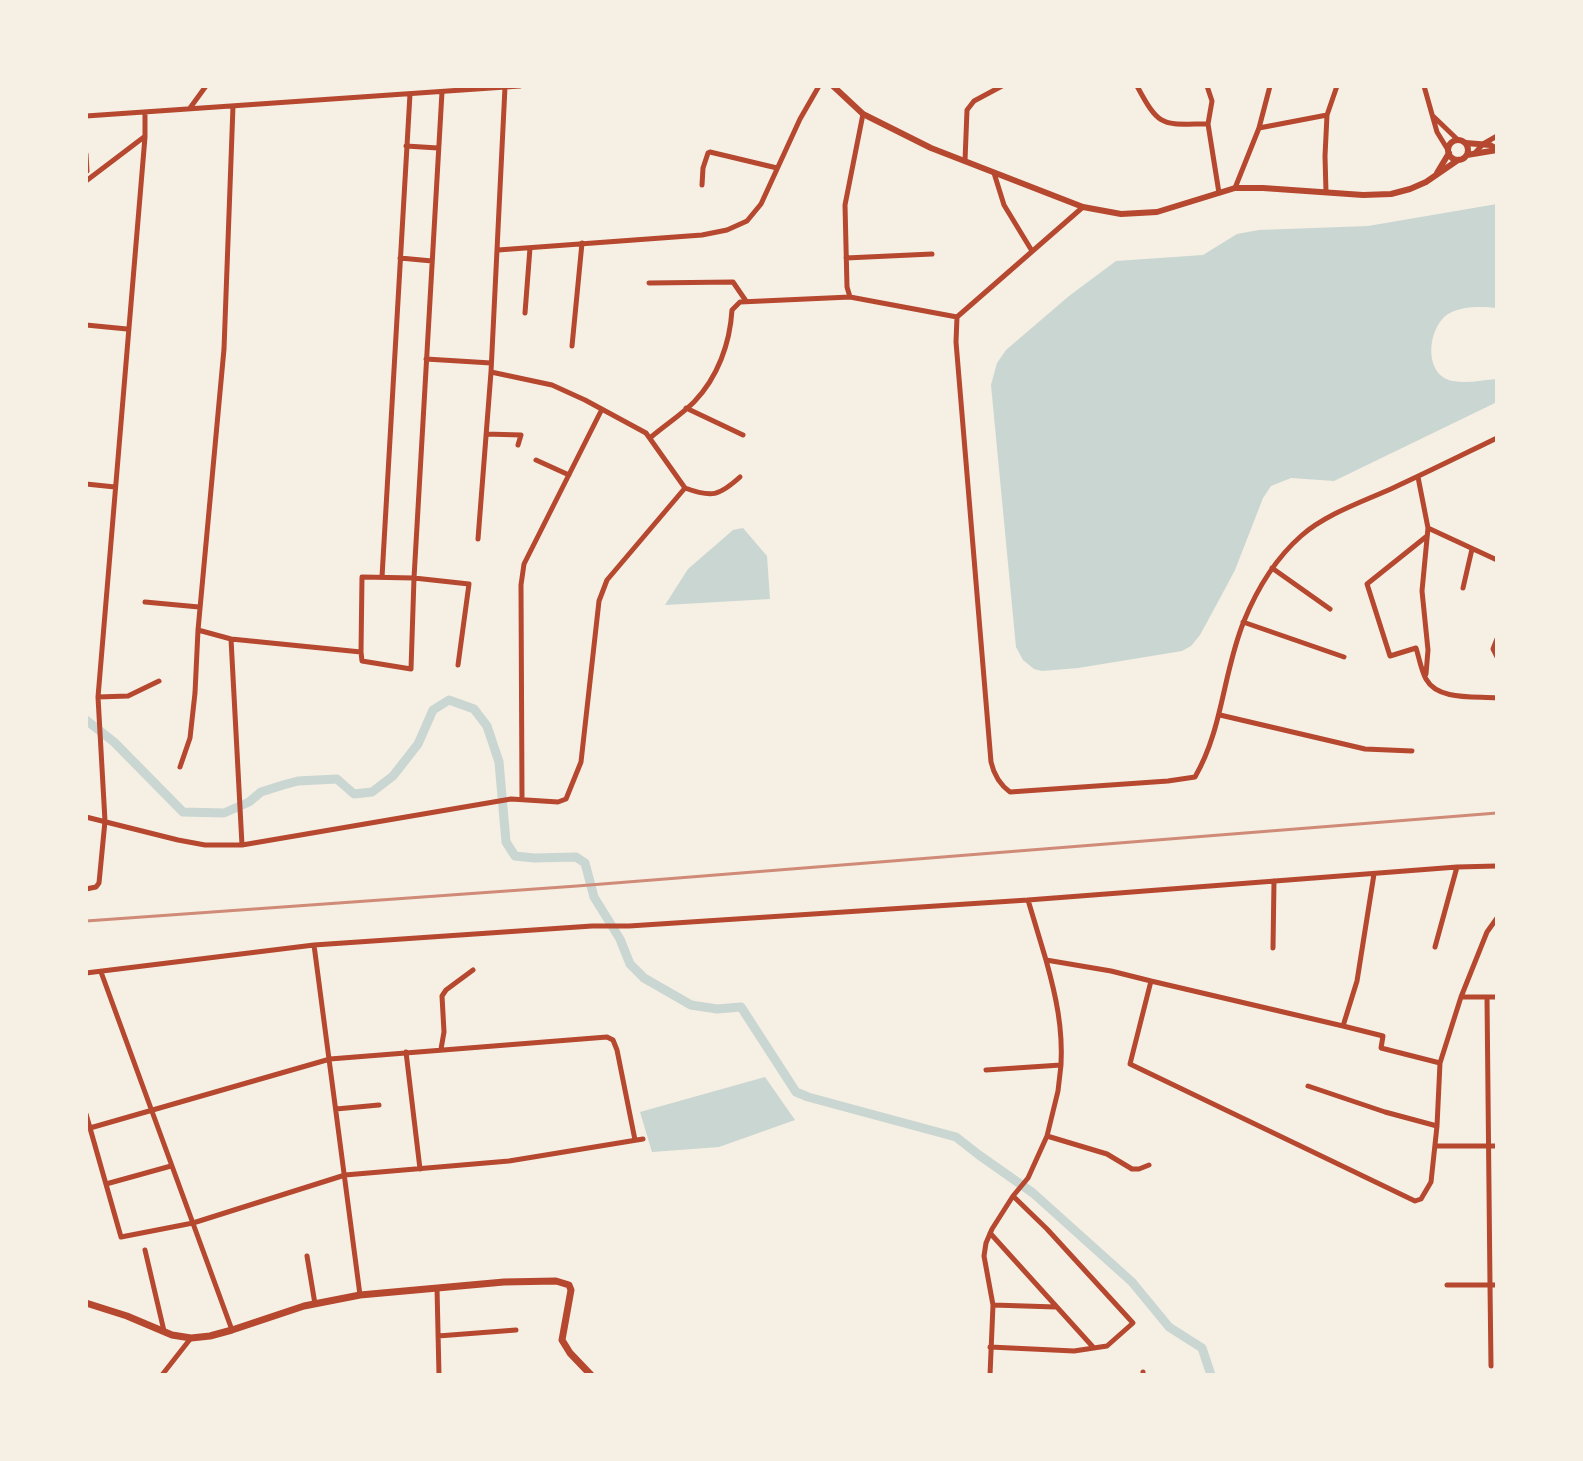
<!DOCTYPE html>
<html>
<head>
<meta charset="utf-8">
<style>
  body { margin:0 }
  #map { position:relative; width:1583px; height:1461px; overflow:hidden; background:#f6efe4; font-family:"PT Sans",sans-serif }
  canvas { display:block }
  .frame { position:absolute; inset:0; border:88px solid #f6efe4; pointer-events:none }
</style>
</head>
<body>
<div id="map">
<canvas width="1583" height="1461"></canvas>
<div class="frame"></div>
</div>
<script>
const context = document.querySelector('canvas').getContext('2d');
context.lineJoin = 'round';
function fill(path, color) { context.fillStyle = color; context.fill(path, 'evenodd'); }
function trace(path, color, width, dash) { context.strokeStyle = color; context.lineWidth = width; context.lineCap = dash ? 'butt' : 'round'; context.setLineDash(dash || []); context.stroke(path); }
const water = new Path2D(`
  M 1497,204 L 1497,308 C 1482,306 1461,306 1448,314 C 1427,328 1423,376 1453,381 C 1467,384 1483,380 1497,379 L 1497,402 L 1334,481 L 1291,478 L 1271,486 L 1263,498 L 1235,570 L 1226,587 L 1200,635 L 1191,646 L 1182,651 L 1078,668 L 1042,671 L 1034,669 L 1023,660 L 1016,647 L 991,385 L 997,363 L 1006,350 L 1069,296 L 1116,261 L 1203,255 L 1237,234 L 1259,230 L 1368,226 Z
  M 743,528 L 767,556 L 770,599 L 665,605 L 688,569 L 733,530 Z
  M 765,1077 L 795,1120 L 719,1147 L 652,1152 L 640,1112 Z`);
const canal = new Path2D(`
  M 86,720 L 114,742 L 183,812 L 224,813 L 249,802 L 261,792 L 283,785 L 298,781 L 337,779 L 354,794 L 372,792 L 393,776 L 418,744 L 433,710 L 449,700 L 474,709 L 487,726 L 499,762 L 506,842 L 515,856 L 534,858 L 576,857 L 585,863 L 594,897 L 620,939 L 630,964 L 644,978 L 691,1005 L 717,1009 L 741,1007 L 796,1092 L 808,1097 L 956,1137 L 979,1155 L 1033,1193 L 1132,1282 L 1169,1327 L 1202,1348 L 1211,1375`);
const minor = new Path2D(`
  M 1137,86 C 1160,129 1162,124 1208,124
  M 1207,86 L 1212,101 L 1208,124 L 1219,193
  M 1424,86 L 1437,132 L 1448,150
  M 505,87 L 491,372 L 552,385 L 585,400 L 646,433 L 685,488
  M 190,108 L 206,86
  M 863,114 L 845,205 L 847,287 L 850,297 L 957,317 L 1083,207
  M 86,116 L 520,86
  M 1434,117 L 1458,140
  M 1259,128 L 1327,115
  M 406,146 L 438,148
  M 1475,153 L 1483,144 L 1497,136
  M 86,154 L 87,171
  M 965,161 L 967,110 L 974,101 L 1002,86
  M 994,173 L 1004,205 L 1032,251
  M 86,181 L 144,137
  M 702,185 L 703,168 L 708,153 L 710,152 L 777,168
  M 1235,188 L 1259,128 L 1270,86
  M 1326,192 L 1325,156 L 1327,115 L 1337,86
  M 498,250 L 702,235 L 727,230 L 747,221 L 761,204 L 800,119 L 819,86
  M 400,258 L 432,261
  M 846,258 L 932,254
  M 649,283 L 733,282 L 746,301
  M 525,313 L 530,248
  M 957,317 L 956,342 L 991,762 C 994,775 999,784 1010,792 L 1168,781 L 1195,777 C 1223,729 1223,672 1244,621 C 1257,589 1275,559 1301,536 C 1326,514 1362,502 1393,488 C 1428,472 1462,455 1497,438
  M 86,325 L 127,329
  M 572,346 L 582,243
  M 426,359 L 491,363
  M 686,408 L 743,435
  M 486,434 L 521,435 L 518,445
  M 650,438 C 664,426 681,415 694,402 C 718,377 730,343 732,310 L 740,302 L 850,297
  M 536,460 L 569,475
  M 1418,477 L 1428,528 L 1422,591 L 1428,650 L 1426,674
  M 86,484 L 115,487
  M 685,488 C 712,498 719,496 740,477
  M 1428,528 L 1497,560
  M 1427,536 L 1367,584 L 1390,656 L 1416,648 C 1419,657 1421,670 1426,679 C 1438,701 1475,696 1497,698
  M 478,539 L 491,372
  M 1272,568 L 1330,609
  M 382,577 L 410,94
  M 1463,588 L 1472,549
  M 145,602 L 199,607
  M 1243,622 L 1344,657
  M 198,630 L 231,639 L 361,652 L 362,661 L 411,669 L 414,578 L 442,92
  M 231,639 L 242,845
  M 1497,639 L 1493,649 L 1497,657
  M 361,652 L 362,577 L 414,578 L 469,584 L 458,665
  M 98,697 L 128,696 L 159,681
  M 1220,715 L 1365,749 L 1412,751
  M 180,767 L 190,738 L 195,693 L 198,630 L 224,349 L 233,106
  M 522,798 L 521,585 L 524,564 L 602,409
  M 86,817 L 178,840 L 205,845 L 242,845 L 511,799 L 558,802 L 566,799 L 581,762 L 599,601 L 607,580 L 685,488
  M 1374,874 L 1357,981 L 1343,1026 L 1383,1036 L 1381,1048 L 1440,1063
  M 86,889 L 96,887 L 99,883 L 105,821 L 98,697 L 145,137 L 145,112
  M 1497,918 L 1487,932 L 1461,997 L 1497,997
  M 314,945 L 360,1295
  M 1435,947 L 1457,867 L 1497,866
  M 1273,948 L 1274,881
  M 101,972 L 232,1330
  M 86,973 L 314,945 L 592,926 L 629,926 L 1028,900
  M 1151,981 L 1111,971 L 1046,960 L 1028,900 L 1457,867
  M 1343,1026 L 1151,981 L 1130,1064 L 1415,1201 L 1421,1199 L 1431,1182 L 1437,1126 L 1440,1063 L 1461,997
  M 441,1049 L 444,1032 L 442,996 L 446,990 L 473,970
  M 406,1052 L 420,1169
  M 1061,1065 L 1058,1091 L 1047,1136 L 1107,1154 L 1132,1169 L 1139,1169 L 1149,1165
  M 986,1070 L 1061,1065 C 1063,1028 1056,996 1046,960
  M 1308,1086 L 1385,1112 L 1437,1126
  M 336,1109 L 379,1105
  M 86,1114 L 121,1237 L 193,1223 L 345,1175 L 509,1161 L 643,1139
  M 90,1128 L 330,1059 L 607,1037 L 613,1040 L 617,1050 L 635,1140
  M 1435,1146 L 1497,1146
  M 106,1184 L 171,1166
  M 990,1233 L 1093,1347
  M 145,1250 L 164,1331
  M 307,1256 L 315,1304
  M 1447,1285 L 1490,1285 L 1487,997
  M 437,1288 L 439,1375
  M 993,1305 L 1056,1307
  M 438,1336 L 516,1330
  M 990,1347 L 1074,1351 L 1107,1346 L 1133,1323 L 1047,1229 L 1013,1196
  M 1491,1366 L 1490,1285 L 1497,1285
  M 162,1375 L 191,1338
  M 990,1375 L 993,1305 L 984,1256 L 986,1243 L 992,1229 L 1013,1196 L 1028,1178 L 1047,1136
  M 1143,1375 L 1143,1372`);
const tertiary = new Path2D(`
  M 833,86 L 863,114 L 931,148 L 1083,207 L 1121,214 L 1157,212 L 1235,188 L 1263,188 L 1363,195 L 1391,194 L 1410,189 L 1426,182 L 1458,160
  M1448 150a10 10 0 1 1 20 0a10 10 0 1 1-20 0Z
  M 1466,143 L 1490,145 L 1497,149
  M 1467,155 L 1497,150
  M 1437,173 L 1449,153`);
const secondary = new Path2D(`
  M 86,1303 L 127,1316 L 172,1335 L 191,1338 L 210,1336 L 232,1330 L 304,1306 L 360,1295 L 504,1282 L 556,1281 L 569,1285 L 571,1290 L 562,1340 L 570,1353 L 591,1375`);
const rail = new Path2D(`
  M 86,921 L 577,886 L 1497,813`);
fill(water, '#c9d6d2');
trace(canal, '#c9d6d2', 9);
trace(minor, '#b5482f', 5);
trace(tertiary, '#b5482f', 6);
trace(secondary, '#b5482f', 7);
trace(rail, '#cf8b77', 3);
</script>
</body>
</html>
